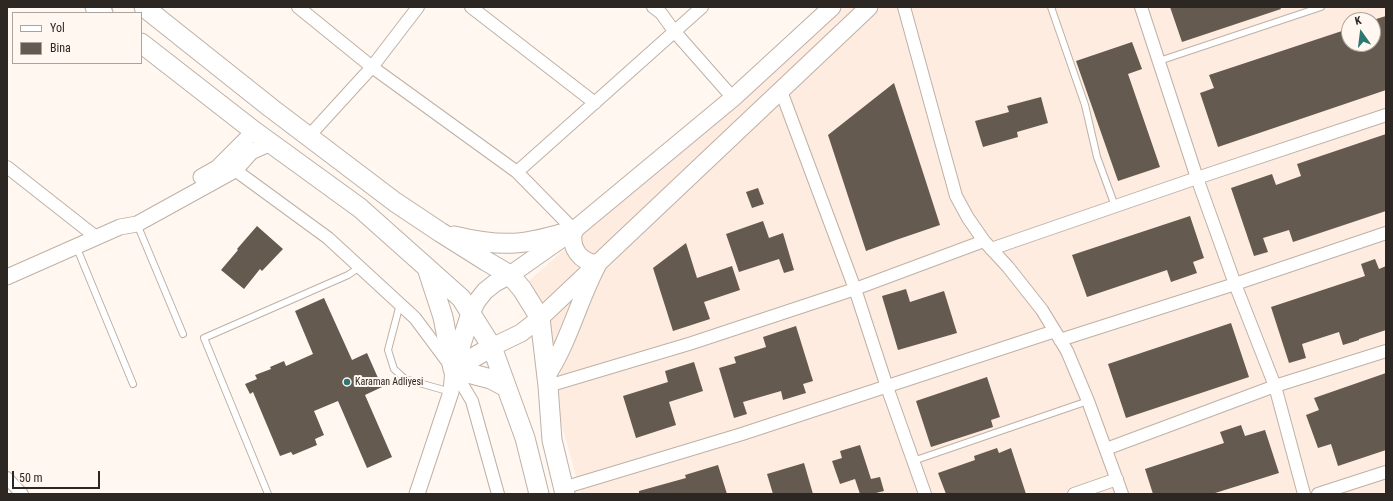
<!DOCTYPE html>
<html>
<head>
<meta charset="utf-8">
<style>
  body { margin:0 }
  #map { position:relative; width:1393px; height:501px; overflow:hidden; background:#fff7f0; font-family:"Roboto Condensed",sans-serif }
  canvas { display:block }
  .frame { position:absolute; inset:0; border:8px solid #2c2723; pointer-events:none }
  .legend { position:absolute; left:12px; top:12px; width:130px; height:52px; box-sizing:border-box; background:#fff7f0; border:1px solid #aba49e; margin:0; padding:5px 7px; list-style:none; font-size:12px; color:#2c2723 }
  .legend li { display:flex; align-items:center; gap:8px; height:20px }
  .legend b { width:20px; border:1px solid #aba49e }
  .north { position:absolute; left:1341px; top:12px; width:40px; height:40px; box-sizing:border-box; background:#fff7f0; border:1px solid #aba49e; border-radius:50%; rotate:346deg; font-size:11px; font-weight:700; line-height:16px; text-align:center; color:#2c2723 }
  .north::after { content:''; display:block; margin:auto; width:14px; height:18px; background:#2e7670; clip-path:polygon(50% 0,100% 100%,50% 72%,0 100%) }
  .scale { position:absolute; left:12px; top:471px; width:88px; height:18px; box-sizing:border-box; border:2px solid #2c2723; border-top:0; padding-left:5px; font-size:12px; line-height:14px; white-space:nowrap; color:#2c2723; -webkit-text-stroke:3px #fff7f0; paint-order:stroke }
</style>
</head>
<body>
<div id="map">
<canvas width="1393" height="501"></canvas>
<div class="frame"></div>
<ul class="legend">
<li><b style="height:5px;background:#fff"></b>Yol</li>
<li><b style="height:11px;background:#655a50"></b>Bina</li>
</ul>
<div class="north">K</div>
<div class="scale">50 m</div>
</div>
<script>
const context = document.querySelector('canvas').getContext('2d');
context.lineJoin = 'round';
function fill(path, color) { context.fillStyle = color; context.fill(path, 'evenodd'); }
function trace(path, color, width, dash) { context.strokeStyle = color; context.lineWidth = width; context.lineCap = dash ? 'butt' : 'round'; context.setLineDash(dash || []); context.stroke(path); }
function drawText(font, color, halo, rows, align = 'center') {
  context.font = font + ' "Roboto Condensed",sans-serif'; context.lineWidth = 4; context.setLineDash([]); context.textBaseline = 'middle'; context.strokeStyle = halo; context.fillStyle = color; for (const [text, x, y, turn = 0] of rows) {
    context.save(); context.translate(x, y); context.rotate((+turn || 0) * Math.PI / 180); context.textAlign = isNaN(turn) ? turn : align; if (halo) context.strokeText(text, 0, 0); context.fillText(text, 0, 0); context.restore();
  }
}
const built = new Path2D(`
  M 841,7 L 1386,7 L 1386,494 L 581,494 L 523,286 ZM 1349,20 L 1373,20 L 1373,44 L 1349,44 Z`);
const building = new Path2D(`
  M 1170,7 L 1280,7 L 1281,9 L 1182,42 Z
  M 1386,16 L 1386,90 L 1218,147 L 1200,93 L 1214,88 L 1209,75 L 1345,30 L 1349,44 L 1373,44 L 1373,20 Z
  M 1132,42 L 1142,69 L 1128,74 L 1160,167 L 1118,181 L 1076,61 Z
  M 894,83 L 940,225 L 896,240 L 866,251 L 828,135 Z
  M 1041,97 L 1048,123 L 1017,132 L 1018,137 L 983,147 L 975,121 L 1009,112 L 1007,106 Z
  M 1386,134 L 1386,211 L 1293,242 L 1289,230 L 1263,238 L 1268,252 L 1254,256 L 1231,188 L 1272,174 L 1276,185 L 1301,176 L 1297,164 Z
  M 758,188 L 764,204 L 752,208 L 746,192 Z
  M 1190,216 L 1204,258 L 1193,262 L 1197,273 L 1171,282 L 1167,270 L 1087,297 L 1072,255 Z
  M 763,221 L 769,238 L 783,233 L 794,270 L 784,273 L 779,259 L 739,272 L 726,234 Z
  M 257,226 L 283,249 L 262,271 L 260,269 L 244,289 L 221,270 L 238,250 L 237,249 Z
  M 686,243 L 697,278 L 732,266 L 740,290 L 704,302 L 710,319 L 673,331 L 653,268 Z
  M 1375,259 L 1379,269 L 1386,266 L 1386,330 L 1359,339 L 1359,340 L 1343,345 L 1339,332 L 1302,344 L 1306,358 L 1289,363 L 1271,307 L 1365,276 L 1361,264 Z
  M 906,289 L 910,302 L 944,291 L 957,333 L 898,350 L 882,296 Z
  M 324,298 L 352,360 L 367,353 L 382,387 L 365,395 L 392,457 L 367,468 L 338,401 L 314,411 L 324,435 L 315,439 L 317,445 L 293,455 L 291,452 L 280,456 L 253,392 L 250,394 L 245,384 L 257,379 L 255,375 L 271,369 L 270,367 L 284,361 L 286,366 L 313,354 L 295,311 Z
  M 1231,323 L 1249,377 L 1126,418 L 1108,364 Z
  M 796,326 L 813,381 L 803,384 L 806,393 L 783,400 L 781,391 L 743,402 L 747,414 L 734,418 L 719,368 L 736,363 L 734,357 L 766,347 L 763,337 Z
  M 694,362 L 703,391 L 669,402 L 676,425 L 636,438 L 623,396 L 668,382 L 665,371 Z
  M 1386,373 L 1386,450 L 1338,466 L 1331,444 L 1318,448 L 1306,415 L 1319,410 L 1314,398 Z
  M 987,377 L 1000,417 L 991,420 L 993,427 L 931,447 L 916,401 Z
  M 1241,425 L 1245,436 L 1265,430 L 1279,473 L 1212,494 L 1153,494 L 1145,469 L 1224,443 L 1220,432 Z
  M 860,445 L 871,479 L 880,477 L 884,491 L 872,494 L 860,494 L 855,479 L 840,484 L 832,461 L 842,458 L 840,451 Z
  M 997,448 L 999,453 L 1011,448 L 1026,494 L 946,494 L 938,473 L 975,460 L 974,456 Z
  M 804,463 L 813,494 L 773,494 L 767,474 Z
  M 718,465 L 727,494 L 639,494 L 639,491 L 686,478 L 685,475 Z`);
const service = new Path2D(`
  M 1051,7 L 1085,105 L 1097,157 L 1115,206
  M 1159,61 L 1321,7
  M 137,224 L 183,334
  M 76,246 L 133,384
  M 400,304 L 388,350 L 394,369 L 405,379 L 451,392
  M 913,461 L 1088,401
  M 268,494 L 204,338 L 348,275 L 360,267`);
const minor = new Path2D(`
  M 298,7 L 372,67 L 517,172 L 574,230
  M 471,7 L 595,103
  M 653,7 L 661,13 L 674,31 L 733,98
  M 904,7 L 956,196 L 968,218 L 984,241 L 1008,267 L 1042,310 L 1067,351 L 1088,401 L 1122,494
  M 1141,7 L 1197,178 L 1235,284 L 1275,386 L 1304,494
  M 781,91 L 855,289 L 887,387 L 925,494
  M 309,136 L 372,67 L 418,7
  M 7,167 L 96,237
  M 235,170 L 328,238 L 415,318 L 453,369 L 472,401 L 498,494
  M 517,172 L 702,7
  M 991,249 L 1197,178 L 1386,115
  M 1060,340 L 1235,284 L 1386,233
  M 548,386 L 692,343 L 855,289 L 984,241
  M 1106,449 L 1275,386 L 1386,351
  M 7,478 L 22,494
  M 563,488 L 742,434 L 1055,331
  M 1074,494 L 1117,479
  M 1318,494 L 1386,472`);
const tertiary = new Path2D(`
  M 201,177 L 217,168 L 254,131
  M 7,277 L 120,227 L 137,224 L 235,170 L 251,152 L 271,143
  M 417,494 L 451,392 L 453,369`);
const secondary = new Path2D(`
  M 471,313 L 477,301 L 485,291 L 495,283 L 510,275 L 574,230 L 733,98 L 832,7
  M 492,347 L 521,333 L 540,318 L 869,7
  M 547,375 C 569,342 579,299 598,264 C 580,262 569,248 574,230`);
const primary = new Path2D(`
  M 95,7 L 103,13
  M 144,7 L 271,108 L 395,202 L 440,232 L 486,261 L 510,275 L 522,289 L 540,318 L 548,386 L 552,440 L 565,494
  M 141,43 L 254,131 L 360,208 L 461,298 L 492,347 L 525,438 L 539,494
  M 454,236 C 504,248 526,245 574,230
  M 427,268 L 443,317 L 453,369
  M 454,366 L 471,313
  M 453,369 L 491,379 L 506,387
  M 453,369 L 492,347`);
const markers = [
  [347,382,4,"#2e7670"]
];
const poiNames = [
  ["Karaman Adliyesi",355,382]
];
fill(built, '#fdecdf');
fill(building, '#655a50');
trace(service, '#beb1a6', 8);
trace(minor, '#beb1a6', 14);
trace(tertiary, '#beb1a6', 17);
trace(secondary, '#beb1a6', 19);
trace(primary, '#beb1a6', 21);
trace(service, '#fff', 6);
trace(minor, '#fff', 12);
trace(tertiary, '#fff', 15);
trace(secondary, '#fff', 17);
trace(primary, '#fff', 19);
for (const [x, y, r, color] of markers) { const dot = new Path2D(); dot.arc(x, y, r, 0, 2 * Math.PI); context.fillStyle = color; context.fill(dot); trace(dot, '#fff7f0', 1.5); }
drawText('10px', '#2c2723', '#fff7f0', poiNames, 'left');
</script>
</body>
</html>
